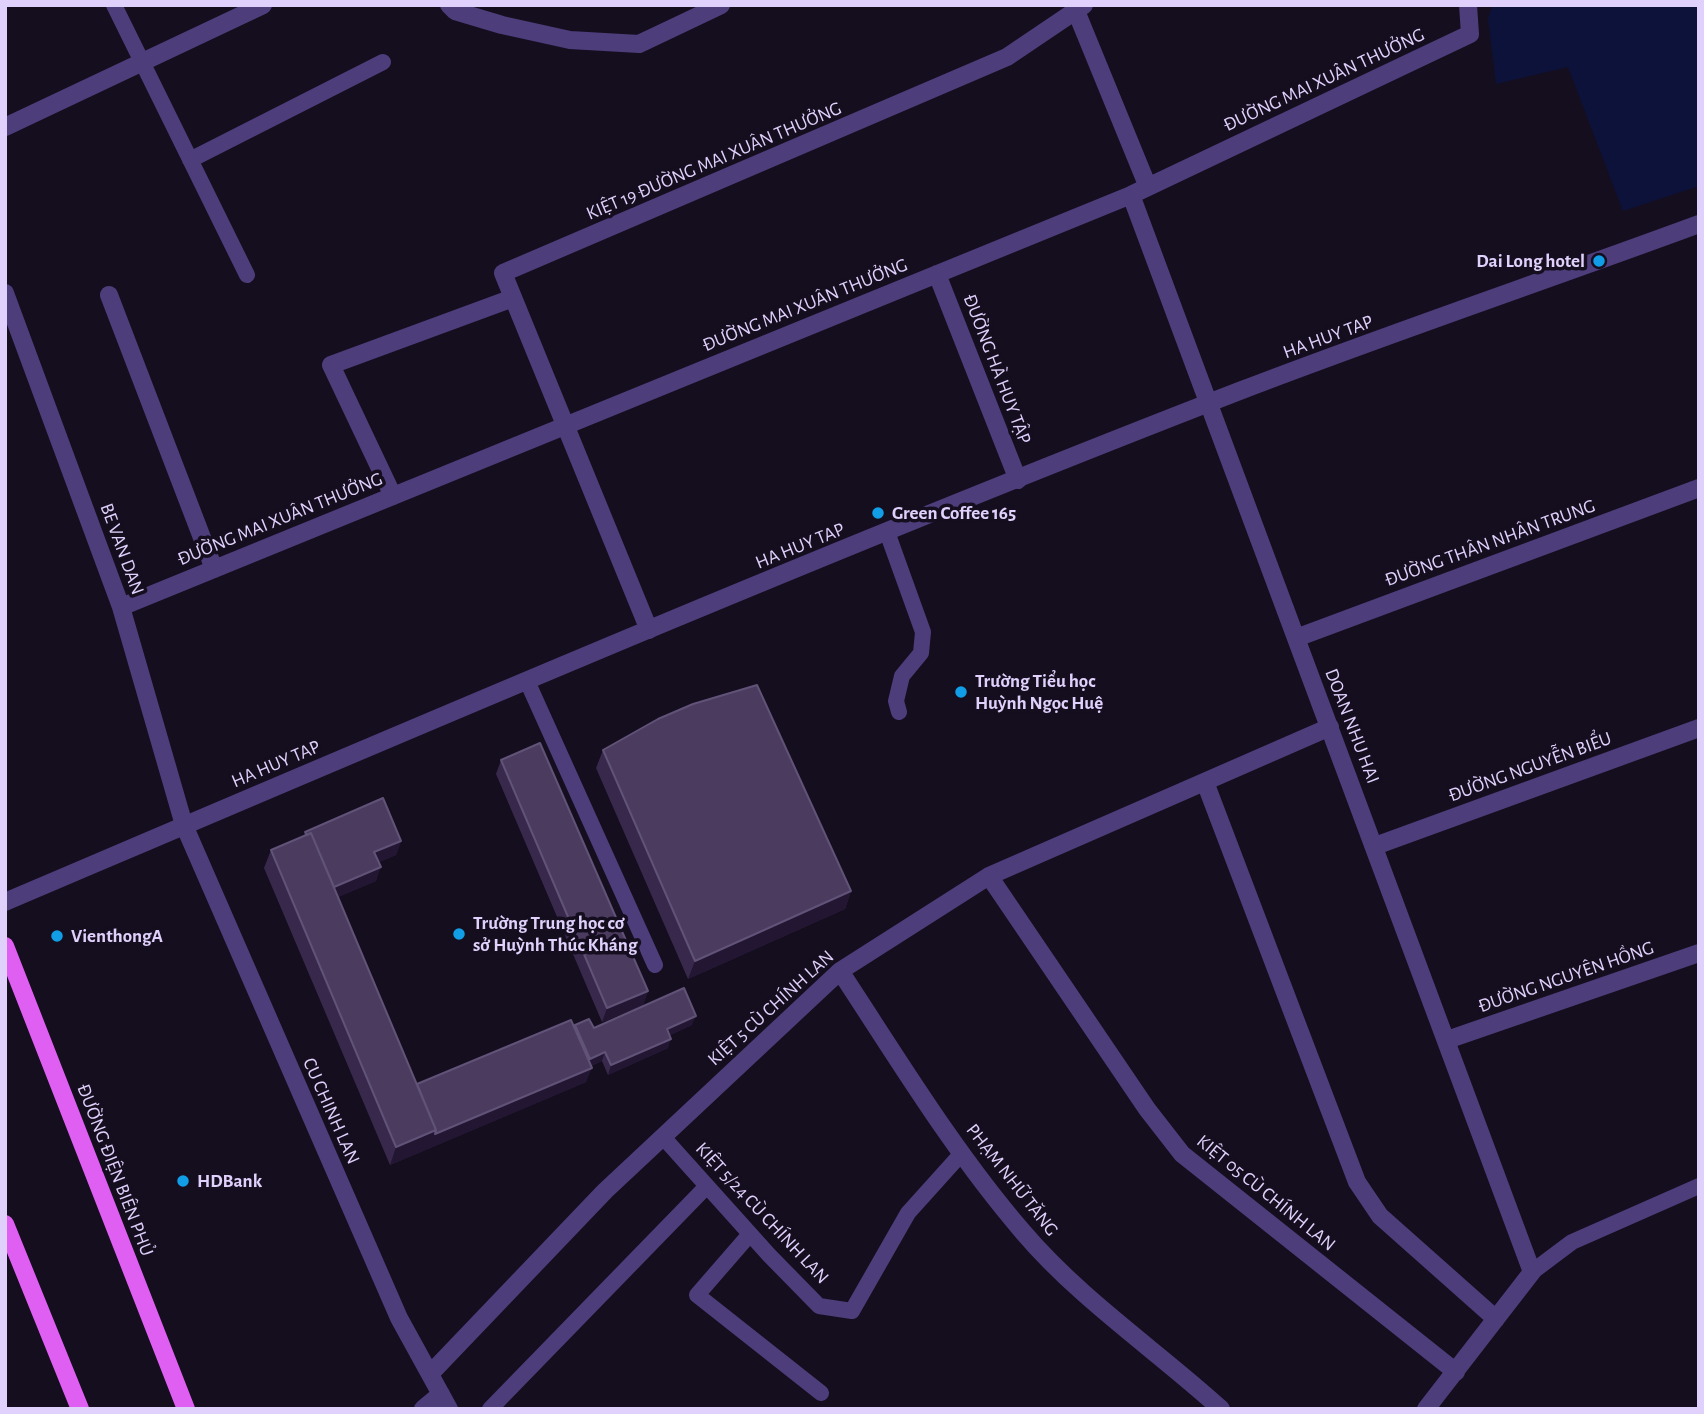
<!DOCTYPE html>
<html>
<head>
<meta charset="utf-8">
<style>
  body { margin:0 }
  #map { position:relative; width:1704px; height:1414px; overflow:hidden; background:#150e1f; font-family:"Alegreya Sans",sans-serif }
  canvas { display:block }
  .frame { position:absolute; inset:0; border:7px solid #e0d0fc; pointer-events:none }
</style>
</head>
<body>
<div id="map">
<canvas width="1704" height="1414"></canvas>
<div class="frame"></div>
</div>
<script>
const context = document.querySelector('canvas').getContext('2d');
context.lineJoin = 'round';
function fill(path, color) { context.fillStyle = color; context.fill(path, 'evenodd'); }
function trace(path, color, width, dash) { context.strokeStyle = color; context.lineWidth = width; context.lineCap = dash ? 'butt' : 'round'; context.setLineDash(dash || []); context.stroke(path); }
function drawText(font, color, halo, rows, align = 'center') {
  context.font = font + ' "Alegreya Sans",sans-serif'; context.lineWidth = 7; context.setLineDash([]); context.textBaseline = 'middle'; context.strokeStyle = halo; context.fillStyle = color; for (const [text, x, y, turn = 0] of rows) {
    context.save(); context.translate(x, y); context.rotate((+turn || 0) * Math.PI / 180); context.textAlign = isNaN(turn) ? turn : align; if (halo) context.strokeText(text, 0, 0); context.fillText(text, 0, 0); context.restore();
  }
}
const water = new Path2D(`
  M 1493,5 L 1699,5 L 1699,186 L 1623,211 L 1568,67 L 1496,84 L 1488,18 Z`);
const service = new Path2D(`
  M 114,5 L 247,275
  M 190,160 L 383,62
  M 887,532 L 923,632 L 921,653 L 902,676 L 896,701 L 899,712
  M 527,681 L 655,965
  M 663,1137 L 769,1255 L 819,1306 L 852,1311 L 908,1213 L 962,1153
  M 750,1234 L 697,1295 L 821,1393
  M 1532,1272 L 1572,1242 L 1699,1186
  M 490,1409 L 707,1186`);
const minor = new Path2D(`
  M 449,5 L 455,11 L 502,25 L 570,40 L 639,44 L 721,5
  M 1076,11 L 1148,187
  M 5,127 L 263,5
  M 1131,195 L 1532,1272 L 1426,1409
  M 937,274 L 1018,480
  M 5,293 L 121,607 L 184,825 L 399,1318 L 449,1409
  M 109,295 L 214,569
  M 393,496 L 331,365 L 513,298
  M 121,607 L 1131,195 L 1470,34 L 1468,5
  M 649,630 L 503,273 L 1007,57 L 1084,5
  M 1296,638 L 1699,488
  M 1205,782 L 1357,1182 L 1380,1216 L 1496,1319
  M 1375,846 L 1699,728
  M 989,876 L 1147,1109 L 1182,1154 L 1456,1372
  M 840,971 C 898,1059 954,1152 1023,1232 C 1080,1299 1156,1350 1221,1409
  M 1447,1040 L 1699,953
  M 430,1374 L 605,1191 L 840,971 L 989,876 L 1330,727
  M 423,1409 L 441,1394`);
const tertiary = new Path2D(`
  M 5,902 C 416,727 826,551 1242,390 C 1393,332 1547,280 1699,224`);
const primary = new Path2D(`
  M 5,946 L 186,1409
  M 5,1224 L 80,1409`);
const wall = new Path2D(`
  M 603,750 L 851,891 L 845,909 L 688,979 L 596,768 Z
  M 501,760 L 648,991 L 643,1005 L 602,1022 L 496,774 Z
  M 305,832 L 401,841 L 396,855 L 379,862 L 376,881 L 338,897 L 417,1084 L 574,1027 L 575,1025 L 594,1028 L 692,1025 L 670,1035 L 668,1048 L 608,1075 L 602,1061 L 591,1066 L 586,1082 L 390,1165 L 264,868 L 271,850 L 304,836 Z`);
const shadedWall = new Path2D(`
  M 401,841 L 396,855 L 369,866 L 374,852 Z
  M 381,867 L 376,881 L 326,902 L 331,888 Z
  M 851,891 L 845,909 L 688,979 L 695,961 Z
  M 648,991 L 643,1005 L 602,1022 L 607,1008 Z
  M 696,1016 L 692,1025 L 663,1038 L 667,1029 Z
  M 671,1039 L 668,1048 L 608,1075 L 611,1065 Z
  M 605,1052 L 602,1061 L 586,1068 L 590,1059 Z
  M 592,1068 L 586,1082 L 390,1165 L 396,1147 Z`);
const building = new Path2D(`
  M 757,685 L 851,891 L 695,961 L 603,750 L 658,719 L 693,704 Z
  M 540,743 L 648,991 L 607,1008 L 501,760 Z
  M 383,798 L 401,841 L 374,852 L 381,867 L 334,887 L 311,833 L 307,835 L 305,832 Z
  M 311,833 L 436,1130 L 396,1147 L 271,850 Z
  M 684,988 L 696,1016 L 667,1029 L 671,1039 L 611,1065 L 605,1052 L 590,1059 L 575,1025 L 589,1019 L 594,1028 Z
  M 571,1020 L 592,1068 L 435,1134 L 436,1130 L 417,1084 Z`);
const markers = [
  [1599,261,7,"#119ee7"],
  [878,513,7,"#119ee7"],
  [961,692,7,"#119ee7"],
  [459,934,7,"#119ee7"],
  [57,936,7,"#119ee7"],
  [183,1181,7,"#119ee7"]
];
const streetNames = [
  ["ĐƯỜNG MAI XUÂN THƯỞNG",1324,80,-25],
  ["KIỆT 19 ĐƯỜNG MAI XUÂN THƯỞNG",714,161,-23],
  ["ĐƯỜNG MAI XUÂN THƯỞNG",805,305,-22],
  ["HA HUY TAP",1328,337,-20],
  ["ĐƯỜNG HÀ HUY TẬP",997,369,69],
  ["ĐƯỜNG MAI XUÂN THƯỞNG",280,519,-22],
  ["ĐƯỜNG THÂN NHÂN TRUNG",1490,543,-20],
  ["HA HUY TAP",800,546,-22],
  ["BE VAN DAN",122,549,70],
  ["DOAN NHU HAI",1352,726,69],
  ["HA HUY TAP",276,764,-23],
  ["ĐƯỜNG NGUYỄN BIỂU",1530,767,-20],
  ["ĐƯỜNG NGUYÊN HỒNG",1566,977,-19],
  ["KIỆT 5 CÙ CHÍNH LAN",771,1008,-42],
  ["CU CHINH LAN",331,1111,66],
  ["ĐƯỜNG ĐIỆN BIÊN PHỦ",115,1170,69],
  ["PHẠM NHỮ TĂNG",1012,1180,52],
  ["KIỆT 05 CÙ CHÍNH LAN",1266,1193,39],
  ["KIỆT 5/24 CÙ CHÍNH LAN",762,1213,47]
];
const poiNames = [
  ["Dai Long hotel",1585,261,"right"],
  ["Green Coffee 165",892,513],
  ["Trường Tiểu học",975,681],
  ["Huỳnh Ngọc Huệ",975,703],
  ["Trường Trung học cơ",473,923],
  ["sở Huỳnh Thúc Kháng",473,945],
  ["VienthongA",71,936],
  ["HDBank",197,1181]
];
fill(water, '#0d123a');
trace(service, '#4e3d7b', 16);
trace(minor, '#4e3d7b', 18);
trace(tertiary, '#4e3d7b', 18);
trace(primary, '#e05ff3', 18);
fill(wall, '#38294c');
fill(shadedWall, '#221632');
fill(building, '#4a3b5f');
trace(building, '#615278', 2);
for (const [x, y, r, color] of markers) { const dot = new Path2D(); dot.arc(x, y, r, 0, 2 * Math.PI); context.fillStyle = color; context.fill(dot); trace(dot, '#150e1f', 2.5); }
drawText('19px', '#e0d0fc', '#150e1f', streetNames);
drawText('bold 19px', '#e0d0fc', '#150e1f', poiNames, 'left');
</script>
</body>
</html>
